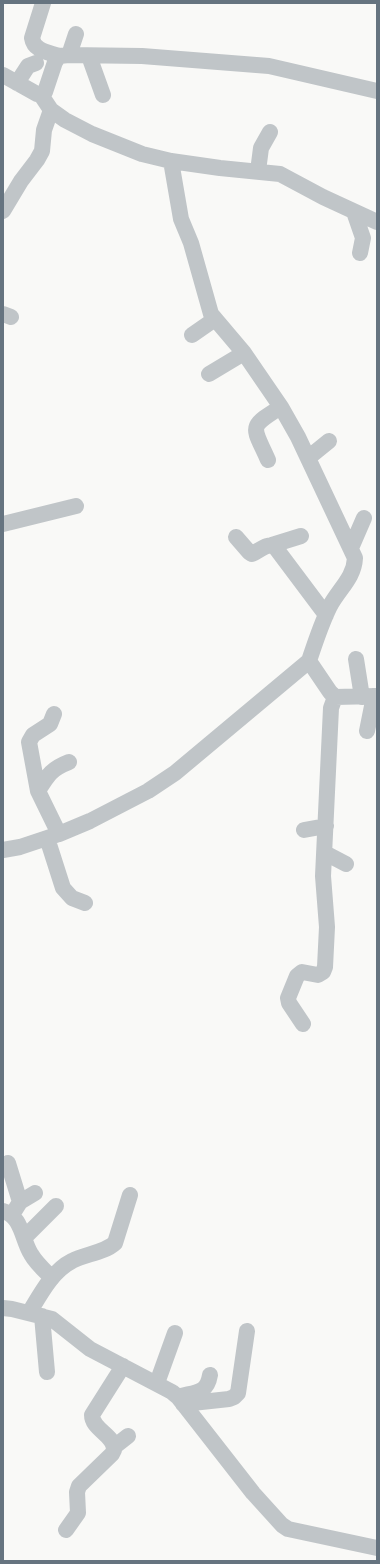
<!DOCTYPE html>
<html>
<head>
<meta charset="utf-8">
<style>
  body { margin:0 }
  #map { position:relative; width:380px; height:1564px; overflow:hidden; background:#f9f9f7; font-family:Montserrat,sans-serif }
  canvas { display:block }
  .frame { position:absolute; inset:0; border:4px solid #667480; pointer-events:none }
</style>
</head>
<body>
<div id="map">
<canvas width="380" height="1564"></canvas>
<div class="frame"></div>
</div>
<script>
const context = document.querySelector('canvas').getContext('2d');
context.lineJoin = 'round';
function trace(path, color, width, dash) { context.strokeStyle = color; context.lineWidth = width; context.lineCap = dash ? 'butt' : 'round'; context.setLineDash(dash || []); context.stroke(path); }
const minor = new Path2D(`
  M 43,3 L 32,38 C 34,51 48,52 59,56
  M 69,55 L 76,34
  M 89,56 L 103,95
  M 3,75 L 37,94 L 41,95 L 45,92 L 55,62 L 59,56 L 69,55 L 142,56 L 269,66 L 377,91
  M 17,83 L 28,66 L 36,63
  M 41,95 L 51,110 L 65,120 L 92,134 L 142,154 L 171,161 L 220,168 L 280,174 L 323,197 L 377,222
  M 171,161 L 181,219 L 191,243 L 211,314 L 244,353 L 281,407 L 298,437 L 355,558 C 354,578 339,589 330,606 C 321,624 315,643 309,661 L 330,692 L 335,697 L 377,696
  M 258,171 L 261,148 L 270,132
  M 3,211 L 21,181 L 37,160 L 42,151 L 44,130 L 51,110
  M 354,212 L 363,238 L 360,253
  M 3,314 L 11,317
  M 192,335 L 215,319
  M 209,374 L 244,353
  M 308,458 L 329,441
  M 268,460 C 253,426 247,428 281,407
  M 3,524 L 76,506
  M 236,537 L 249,552 L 252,554 C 259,551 268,542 275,547 L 326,615
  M 272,545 L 301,536
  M 351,548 L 364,518
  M 356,659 L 362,697
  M 54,714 L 50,724 L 33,735 L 29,742 L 38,791 L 59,834
  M 367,731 L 374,696
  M 38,791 C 48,775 51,769 69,762
  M 304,830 L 326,826
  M 47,838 L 63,888 L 72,898 L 85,903
  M 3,850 L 20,847 L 59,834 L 90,821 L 148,791 L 175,773 L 309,661
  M 325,853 L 346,864
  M 303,1024 L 289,1003 L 288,998 L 297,976 L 302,972 L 318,975 L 323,972 L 325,967 L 327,927 L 323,876 L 331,708 L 335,697
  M 8,1163 L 20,1202
  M 15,1210 L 20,1202 L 35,1193
  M 3,1211 C 22,1216 22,1240 31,1254 C 36,1263 45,1271 52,1278
  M 24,1238 L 56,1206
  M 3,1308 L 12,1309 L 52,1319 L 90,1349 L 172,1392 L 178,1397 L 253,1493 L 282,1525 L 288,1529 L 377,1548
  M 29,1313 C 40,1295 52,1271 72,1261 C 85,1254 104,1253 115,1243 L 130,1195
  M 42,1316 L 47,1372
  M 157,1383 L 175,1333
  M 181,1396 C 197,1392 207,1393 210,1375
  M 183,1404 L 229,1399 L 234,1397 L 238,1393 L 247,1331
  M 114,1447 L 128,1436
  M 66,1530 L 78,1513 L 77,1492 L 79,1486 L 112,1454 L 114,1450 C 115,1435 92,1430 92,1415 L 123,1366`);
trace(minor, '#c0c5c8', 16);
</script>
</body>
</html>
